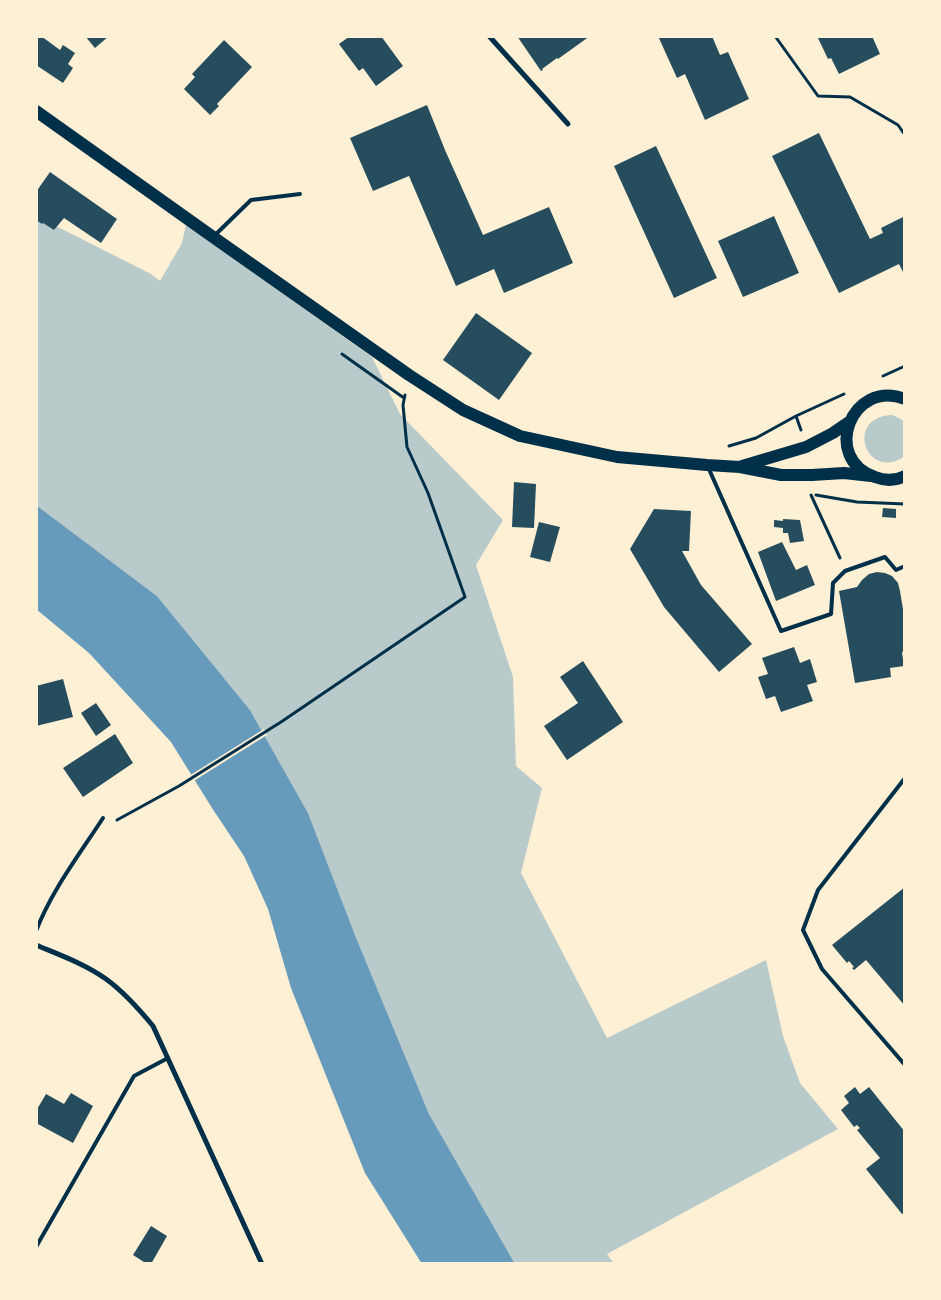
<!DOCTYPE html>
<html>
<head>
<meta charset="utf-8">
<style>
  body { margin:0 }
  #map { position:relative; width:941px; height:1300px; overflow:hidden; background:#fdf0d5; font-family:"Roboto Condensed",sans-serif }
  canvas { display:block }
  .frame { position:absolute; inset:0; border:38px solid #fdf0d5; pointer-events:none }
</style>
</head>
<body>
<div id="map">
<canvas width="941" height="1300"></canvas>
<div class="frame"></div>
</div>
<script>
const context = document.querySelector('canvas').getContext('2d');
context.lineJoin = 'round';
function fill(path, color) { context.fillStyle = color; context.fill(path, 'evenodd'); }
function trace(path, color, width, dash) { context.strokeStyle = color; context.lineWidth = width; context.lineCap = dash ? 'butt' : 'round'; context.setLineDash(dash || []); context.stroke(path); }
const green = new Path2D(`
  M 36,216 L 151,274 L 160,281 L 182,243 L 186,225 L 372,357 L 400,414 L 503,520 L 476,565 L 513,677 L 516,766 L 542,788 L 521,873 L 607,1038 L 766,960 L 783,1036 L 800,1083 L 838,1129 L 607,1254 L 614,1264 L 515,1264 L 429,1114 L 355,935 L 308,813 L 250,710 L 157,596 L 36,505 Z
  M 892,415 L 899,418 L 905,422 L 905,456 C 867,483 843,417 892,415 Z`);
const water = new Path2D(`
  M 36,505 L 157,596 L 250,710 L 308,813 L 355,935 L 429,1114 L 515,1264 L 422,1264 L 365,1173 L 291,988 L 268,909 L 244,856 L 212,808 L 171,742 L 89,653 L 36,609 Z`);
const pier = new Path2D(`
  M 264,729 L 267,735 L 192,782 L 189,776 Z`);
const building = new Path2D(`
  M 36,36 L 41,36 L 60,50 L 63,45 L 75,53 L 68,64 L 73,68 L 63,83 L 36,65 Z
  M 85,36 L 109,36 L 95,48 Z
  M 350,36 L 381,36 L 403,66 L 376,86 L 363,68 L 359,71 L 339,44 Z
  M 517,36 L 590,36 L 558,59 L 557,58 L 542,69 L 543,70 L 541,71 Z
  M 658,36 L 712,36 L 720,55 L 728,52 L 749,99 L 705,120 L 685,74 L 677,78 Z
  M 817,36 L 872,36 L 880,54 L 839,74 L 831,58 L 828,59 Z
  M 224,40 L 252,67 L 217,104 L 219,106 L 210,115 L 184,89 L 195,77 L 192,74 Z
  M 427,105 L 445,150 L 483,235 L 549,207 L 573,263 L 504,293 L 494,269 L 456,286 L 409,176 L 373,191 L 350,138 Z
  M 819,133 L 870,239 L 883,233 L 881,228 L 905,216 L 905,276 L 899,264 L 839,293 L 772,156 Z
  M 656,146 L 717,278 L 674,298 L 614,166 Z
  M 50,172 L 117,219 L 101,243 L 64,218 L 54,230 L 43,223 L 42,224 L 36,220 L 36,192 Z
  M 774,216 L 799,273 L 743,297 L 718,241 Z
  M 476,313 L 532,353 L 499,400 L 443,360 Z
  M 514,482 L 536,484 L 534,528 L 512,527 Z
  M 883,508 L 896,509 L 896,518 L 882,517 Z
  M 654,509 L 691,511 L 689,551 L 682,551 L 701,585 L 752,644 L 719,672 L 664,607 L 630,549 Z
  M 783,519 L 800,520 L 804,541 L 790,543 L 788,533 L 783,533 L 783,528 L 774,527 L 774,520 L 783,521 Z
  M 539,522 L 560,527 L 550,562 L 530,557 Z
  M 782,542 L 796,570 L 807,565 L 815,585 L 776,601 L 758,552 Z
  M 877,572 L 885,573 L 892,576 L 898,583 L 900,591 L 903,609 L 905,609 L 905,651 L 902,652 L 904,666 L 890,668 L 891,677 L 855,683 L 839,591 L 857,587 L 862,580 L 869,574 Z
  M 794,647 L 800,663 L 810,659 L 817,682 L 807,685 L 813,701 L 781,712 L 775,696 L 766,699 L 758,677 L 768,674 L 762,658 Z
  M 583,661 L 623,722 L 567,760 L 544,726 L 578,703 L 560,677 Z
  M 63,679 L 73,717 L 36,726 L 36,686 Z
  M 96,703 L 111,725 L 96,736 L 81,713 Z
  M 115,734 L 133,763 L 83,797 L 63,768 Z
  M 905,887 L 905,1006 L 866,960 L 854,970 L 852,968 L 854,967 L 849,961 L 847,963 L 832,945 Z
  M 855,1087 L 860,1094 L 869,1087 L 905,1132 L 905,1212 L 902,1214 L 866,1169 L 880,1158 L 857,1130 L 860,1128 L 857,1125 L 854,1127 L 841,1110 L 849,1103 L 844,1096 Z
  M 71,1093 L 93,1106 L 73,1143 L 36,1123 L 36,1111 L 46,1094 L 64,1104 Z
  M 151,1226 L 167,1236 L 151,1264 L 147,1264 L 133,1255 Z`);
const path = new Path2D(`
  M 775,36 L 818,96 L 850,97 L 898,125 L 905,135
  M 342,354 L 404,398
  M 883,376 L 905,366
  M 801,430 L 796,416 L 844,394
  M 729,446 L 756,438 L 796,416
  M 811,495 L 840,558
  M 816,495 L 857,502 L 905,504
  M 117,820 L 179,786 L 281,722 L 465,597 L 428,493 L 407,447 L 403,405 L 405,395`);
const service = new Path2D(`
  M 214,236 L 251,200 L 300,194
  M 708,467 L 781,631 L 831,614 L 833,583 L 845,571 L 885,557 L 896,570 L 905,566
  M 905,778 L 818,890 L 803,930 L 822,969 L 905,1065
  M 36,931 C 52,890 79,855 103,818
  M 36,1247 L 134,1076 L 168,1058`);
const minor = new Path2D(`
  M 489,36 L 568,124
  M 36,945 C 60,955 85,964 106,979 C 124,992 139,1009 153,1026 L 262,1264`);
const primary = new Path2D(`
  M 36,111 L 213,237 L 409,375 L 463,410 L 520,436 L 617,457 L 707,465 L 740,467 L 781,475 L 812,475 L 844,473 L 871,476
  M 905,399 C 851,378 821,459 875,477 C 885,481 895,481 905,476
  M 742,466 L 806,447 L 833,433 L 849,422`);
fill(green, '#b9caca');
fill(water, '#669bbc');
fill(pier, '#fdf0d5');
fill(building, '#264d5e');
trace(path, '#003049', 3);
trace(service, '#003049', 4);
trace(minor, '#003049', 5);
trace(primary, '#003049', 12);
</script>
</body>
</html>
